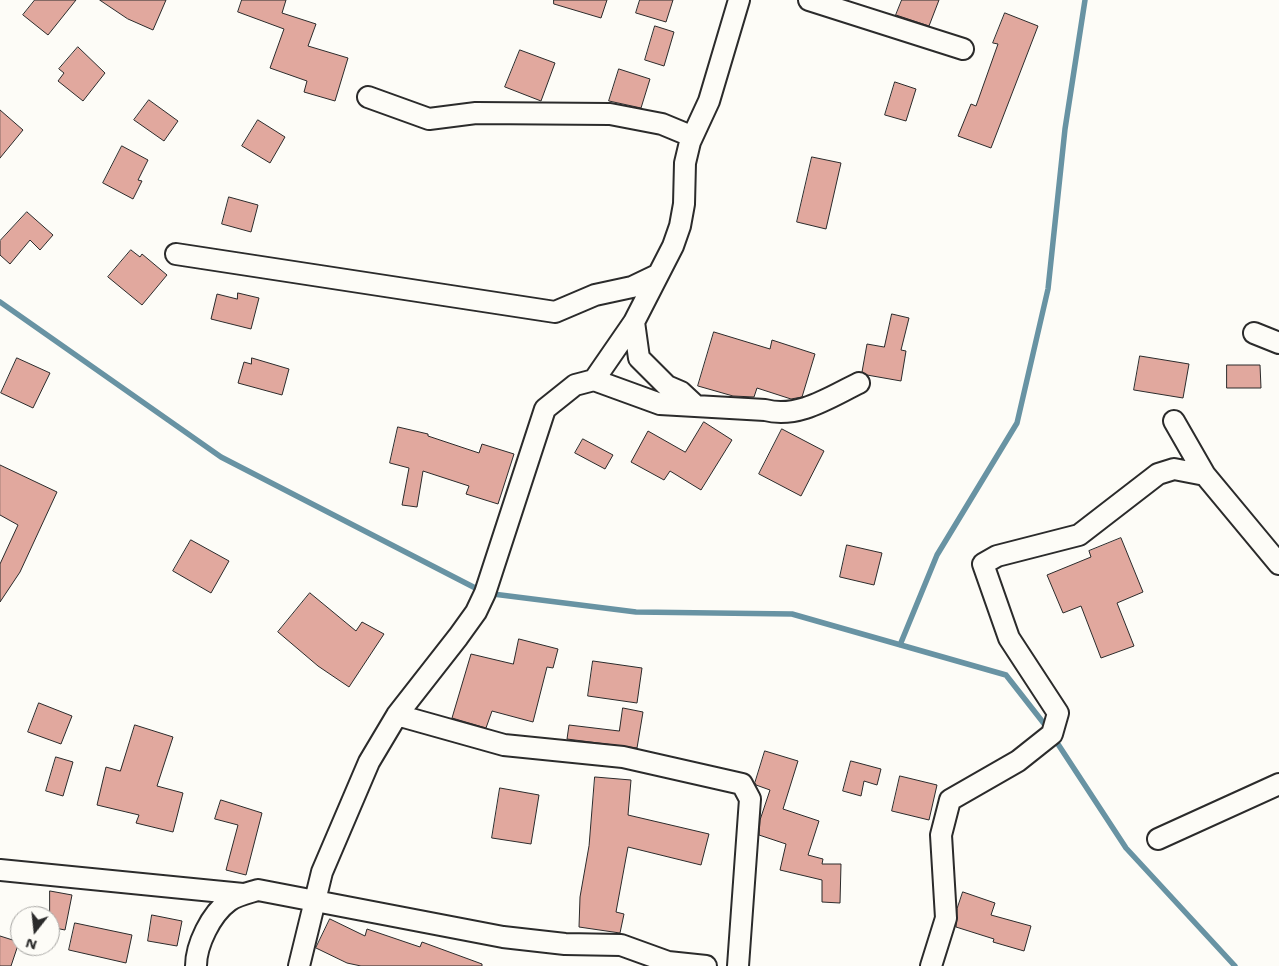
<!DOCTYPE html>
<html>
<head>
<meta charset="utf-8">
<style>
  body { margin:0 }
  #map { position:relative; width:1279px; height:966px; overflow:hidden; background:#fdfcf7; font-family:"Shantell Sans",sans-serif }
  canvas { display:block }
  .north { position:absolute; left:10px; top:906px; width:50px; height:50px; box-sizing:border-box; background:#fdfcf7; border:1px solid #a9a8a5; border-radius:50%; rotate:196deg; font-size:14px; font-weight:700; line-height:20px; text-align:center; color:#2b2b2b }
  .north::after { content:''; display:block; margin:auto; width:18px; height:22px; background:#2b2b2b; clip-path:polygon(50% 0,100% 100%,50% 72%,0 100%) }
</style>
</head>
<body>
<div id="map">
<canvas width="1279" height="966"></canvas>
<div class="north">N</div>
</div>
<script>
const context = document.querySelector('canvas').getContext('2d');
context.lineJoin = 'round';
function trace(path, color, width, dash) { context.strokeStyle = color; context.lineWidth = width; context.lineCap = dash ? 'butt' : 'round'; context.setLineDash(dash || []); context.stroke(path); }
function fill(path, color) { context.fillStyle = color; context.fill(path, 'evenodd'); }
const stream = new Path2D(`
  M 0,302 L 221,457 L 485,593 L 636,612 L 792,614 L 1006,675 L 1049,730
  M 900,645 L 937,555 L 1017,423 L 1048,289 L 1065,129 L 1085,0
  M 1054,738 L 1126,848 L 1235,966`);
const building = new Path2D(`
  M 35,0 L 76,0 L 48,35 L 23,15 Z
  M 100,0 L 166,0 L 153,30 L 128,19 Z
  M 242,0 L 286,0 L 282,13 L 316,24 L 308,46 L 348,58 L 335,101 L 304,92 L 307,81 L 270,68 L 284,29 L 238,12 Z
  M 554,0 L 607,0 L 601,18 L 554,4 Z
  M 640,0 L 673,0 L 666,22 L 636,13 Z
  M 902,0 L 939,0 L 929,26 L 896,15 Z
  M 1005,13 L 1038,26 L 991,148 L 958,136 L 971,104 L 976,106 L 998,44 L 993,43 Z
  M 655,26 L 674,32 L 664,66 L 645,60 Z
  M 78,47 L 105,73 L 83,101 L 58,81 L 64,73 L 59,69 Z
  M 520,50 L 555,63 L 541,101 L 505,87 Z
  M 619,69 L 650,79 L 641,108 L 609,101 Z
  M 895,82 L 916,89 L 906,121 L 885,115 Z
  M 149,100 L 178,121 L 164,141 L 134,120 Z
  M 0,110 L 23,130 L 0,158 Z
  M 258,120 L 285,137 L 270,163 L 242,146 Z
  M 122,146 L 148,160 L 138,180 L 142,181 L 133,199 L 103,183 Z
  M 812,157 L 841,163 L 826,229 L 797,222 Z
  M 229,197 L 258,205 L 251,232 L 222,224 Z
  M 27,212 L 53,235 L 40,250 L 30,240 L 10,264 L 0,255 L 0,241 Z
  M 131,250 L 140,257 L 142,254 L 167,275 L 142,305 L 108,277 Z
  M 238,293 L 259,298 L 251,329 L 211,319 L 217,294 L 237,299 Z
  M 892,314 L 909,318 L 901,350 L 906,351 L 901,381 L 867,375 L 862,372 L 867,344 L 884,347 Z
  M 714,332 L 770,349 L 772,340 L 815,354 L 802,397 L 791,399 L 757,388 L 754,397 L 733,396 L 698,386 Z
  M 1140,356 L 1189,364 L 1183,398 L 1134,390 Z
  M 17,358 L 50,373 L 33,408 L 1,393 Z
  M 252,358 L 289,369 L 282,395 L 238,383 L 244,362 L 251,364 Z
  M 1227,365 L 1260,365 L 1261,388 L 1227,388 Z
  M 704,422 L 732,440 L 701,490 L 670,471 L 664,480 L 631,462 L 648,431 L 685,452 Z
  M 398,427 L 428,434 L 428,436 L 479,453 L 482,444 L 514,454 L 498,504 L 466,494 L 469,486 L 423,471 L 417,507 L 402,505 L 409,468 L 390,463 Z
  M 782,429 L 824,451 L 801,496 L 759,474 Z
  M 583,439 L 613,455 L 605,469 L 575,453 Z
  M 0,465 L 57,492 L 20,572 L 0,602 L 0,564 L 18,525 L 0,515 Z
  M 1121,538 L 1143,592 L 1117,603 L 1134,646 L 1101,658 L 1081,606 L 1063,613 L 1047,575 L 1091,557 L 1089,551 Z
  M 191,540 L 229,561 L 211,593 L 173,571 Z
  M 847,545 L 882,553 L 874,585 L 840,577 Z
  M 310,593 L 356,631 L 362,622 L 384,634 L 349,687 L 318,666 L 278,632 Z
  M 519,639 L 558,649 L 553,668 L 547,667 L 533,722 L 492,711 L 486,728 L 452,718 L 471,654 L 513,664 Z
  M 593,661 L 642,668 L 637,703 L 588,696 Z
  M 39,703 L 72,716 L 61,744 L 28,732 Z
  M 623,708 L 643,712 L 637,748 L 567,739 L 569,725 L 619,731 Z
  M 135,725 L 173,737 L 157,786 L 183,793 L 173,832 L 136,823 L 139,815 L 97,805 L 106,767 L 120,771 Z
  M 765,751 L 798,761 L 783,809 L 819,821 L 808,855 L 823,859 L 822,864 L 841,864 L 840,903 L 822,902 L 822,880 L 780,870 L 786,844 L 759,835 L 760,820 L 770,790 L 756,785 L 755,783 Z
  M 56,757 L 73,762 L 63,796 L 46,791 Z
  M 851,761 L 881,769 L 877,785 L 864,781 L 861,796 L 843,791 Z
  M 900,776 L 937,785 L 929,820 L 892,811 Z
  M 595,777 L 631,780 L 628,815 L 709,834 L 701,865 L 628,847 L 616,912 L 624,914 L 620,933 L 579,927 L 580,897 L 589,846 Z
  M 500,788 L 539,795 L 531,844 L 492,838 Z
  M 221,800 L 262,813 L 246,875 L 226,870 L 238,825 L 215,819 Z
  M 50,891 L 72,895 L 65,930 L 50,927 Z
  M 963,892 L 995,903 L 991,915 L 1031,926 L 1024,951 L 993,942 L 994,939 L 956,927 L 957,909 Z
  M 152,915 L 182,921 L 177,946 L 148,941 Z
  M 330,919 L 365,936 L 367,929 L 420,947 L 422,942 L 482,964 L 482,966 L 361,966 L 347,963 L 316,948 Z
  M 75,923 L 132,935 L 126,963 L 69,950 Z
  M 0,936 L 19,942 L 11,966 L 0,966 Z`);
const minor = new Path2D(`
  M 809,0 L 963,49
  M 368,97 L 429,119 L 476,113 L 610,114 L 662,124 L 691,136
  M 176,254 L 555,312 L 595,295 L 632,287 L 657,275
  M 634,322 L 639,358 L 667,386 L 681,392 L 696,406
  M 1254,333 L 1279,343
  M 594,380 L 660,404 L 765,410 C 798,419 830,397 859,383
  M 1174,421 L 1205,475 L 1279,564
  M 397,715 L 504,745 L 623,757 L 742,784 L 750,799 L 738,966
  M 1158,839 L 1279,784
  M 0,870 L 243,894
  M 196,966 C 196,945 211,914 229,901 C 237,895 248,893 258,890 L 503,937 L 565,944 L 621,945 L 668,962 L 706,966
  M 299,966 L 322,872 L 369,762 L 397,715 L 458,637 L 476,612 L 485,593 L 545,409 L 575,385 L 594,380 L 634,322 L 673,246 L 680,226 L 684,204 L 685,163 L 690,142 L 709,101 L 739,0
  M 931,966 L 946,918 L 941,835 L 950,800 L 1018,761 L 1052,734 L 1058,713 L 1009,638 L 983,564 L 997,556 L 1079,535 L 1158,474 L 1174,469 L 1205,475`);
trace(stream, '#6893a3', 5.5);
fill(building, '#e1a89e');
trace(building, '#2b2b2b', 1);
trace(minor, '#2b2b2b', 24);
trace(minor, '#fdfcf7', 20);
</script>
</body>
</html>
